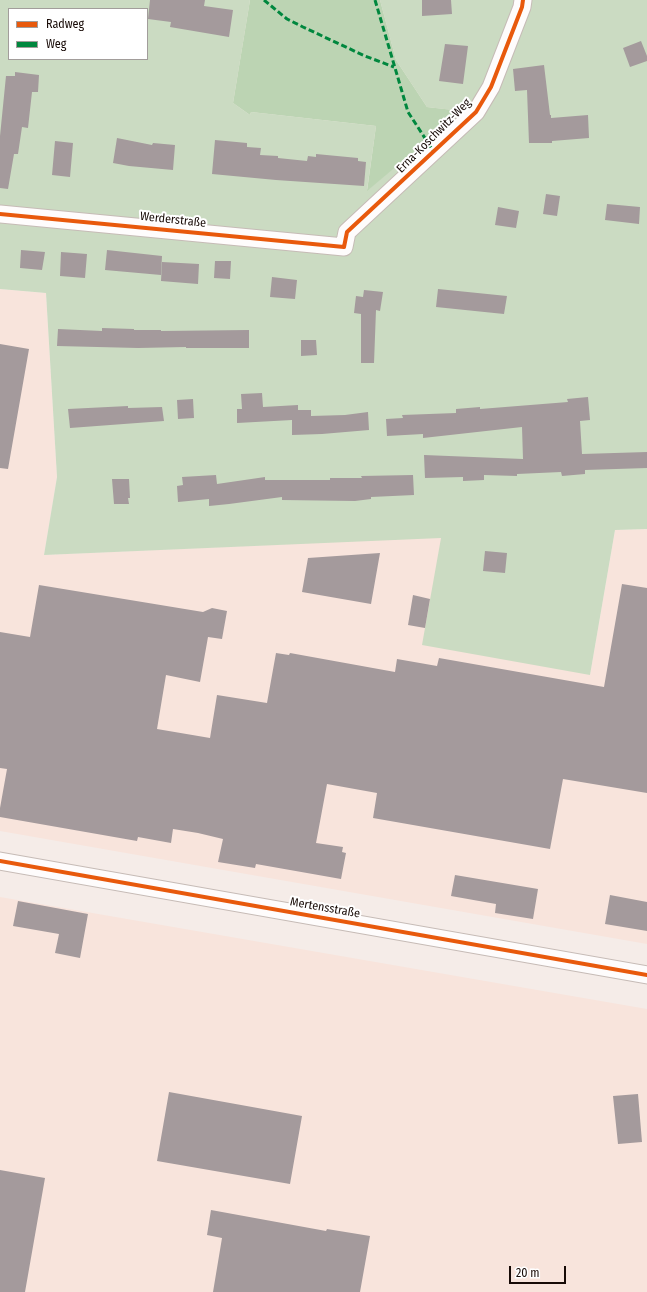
<!DOCTYPE html>
<html>
<head>
<meta charset="utf-8">
<style>
  body { margin:0 }
  #map { position:relative; width:647px; height:1292px; overflow:hidden; background:#f5ece8; font-family:"Fira Sans Condensed",sans-serif }
  canvas { display:block }
  .legend { position:absolute; left:8px; top:8px; width:140px; height:52px; box-sizing:border-box; background:#fff; border:1px solid #a29d9b; margin:0; padding:5px 7px; list-style:none; font-size:12px; color:#170a06 }
  .legend li { display:flex; align-items:center; gap:8px; height:20px }
  .legend b { width:20px; border:1px solid #a29d9b }
  .scale { position:absolute; left:509px; top:1266px; width:57px; height:18px; box-sizing:border-box; border:2px solid #170a06; border-top:0; padding-left:5px; font-size:12px; line-height:14px; white-space:nowrap; color:#170a06; -webkit-text-stroke:3px #fff; paint-order:stroke }
</style>
</head>
<body>
<div id="map">
<canvas width="647" height="1292"></canvas>
<ul class="legend">
<li><b style="height:5px;background:#e8590c"></b>Radweg</li>
<li><b style="height:5px;background:#00873e"></b>Weg</li>
</ul>
<div class="scale">20 m</div>
</div>
<script>
const context = document.querySelector('canvas').getContext('2d');
context.lineJoin = 'round';
function fill(path, color) { context.fillStyle = color; context.fill(path, 'evenodd'); }
function trace(path, color, width, dash) { context.strokeStyle = color; context.lineWidth = width; context.lineCap = dash ? 'butt' : 'round'; context.setLineDash(dash || []); context.stroke(path); }
function drawText(font, color, halo, rows, align = 'center') {
  context.font = font + ' "Fira Sans Condensed",sans-serif'; context.lineWidth = 4; context.setLineDash([]); context.textBaseline = 'middle'; context.strokeStyle = halo; context.fillStyle = color; for (const [text, x, y, turn = 0] of rows) {
    context.save(); context.translate(x, y); context.rotate((+turn || 0) * Math.PI / 180); context.textAlign = isNaN(turn) ? turn : align; if (halo) context.strokeText(text, 0, 0); context.fillText(text, 0, 0); context.restore();
  }
}
const built = new Path2D(`
  M 0,289 L 46,293 L 57,477 L 44,555 L 441,537 L 590,675 L 615,530 L 647,529 L 647,944 L 0,831 Z
  M 0,897 L 647,1009 L 647,1292 L 0,1292 Z`);
const green = new Path2D(`
  M 0,0 L 250,0 L 233,103 L 250,115 L 251,112 L 376,126 L 367,190 L 461,111 L 427,107 L 396,60 L 380,0 L 647,0 L 647,529 L 615,530 L 590,675 L 422,645 L 441,538 L 44,555 L 57,477 L 46,293 L 0,289 ZM 9,9 L 147,9 L 147,59 L 9,59 Z`);
const forest = new Path2D(`
  M 250,0 L 380,0 L 396,60 L 427,107 L 462,111 L 367,191 L 376,126 L 251,112 L 250,115 L 233,103 Z`);
const building = new Path2D(`
  M 150,0 L 205,0 L 204,6 L 233,10 L 229,37 L 170,27 L 171,22 L 148,19 Z
  M 422,0 L 451,0 L 452,14 L 422,16 Z
  M 641,41 L 647,56 L 647,61 L 630,67 L 623,48 Z
  M 445,44 L 468,46 L 463,84 L 439,81 Z
  M 544,65 L 550,115 L 551,115 L 551,118 L 588,115 L 589,138 L 552,141 L 552,143 L 529,143 L 527,90 L 515,91 L 513,69 Z
  M 15,72 L 39,75 L 38,92 L 32,92 L 28,128 L 22,127 L 18,154 L 14,154 L 8,189 L 0,188 L 0,136 L 6,76 L 15,76 Z
  M 117,138 L 152,145 L 153,143 L 175,145 L 173,170 L 129,166 L 113,163 Z
  M 215,140 L 247,143 L 247,147 L 261,148 L 260,155 L 278,156 L 278,158 L 307,161 L 308,156 L 316,157 L 316,154 L 358,158 L 358,161 L 366,162 L 364,186 L 276,180 L 212,174 Z
  M 55,141 L 73,143 L 70,177 L 52,175 Z
  M 546,194 L 560,196 L 557,216 L 543,214 Z
  M 607,204 L 640,207 L 639,224 L 605,220 Z
  M 498,207 L 519,211 L 516,228 L 495,225 Z
  M 21,250 L 45,252 L 42,270 L 20,268 Z
  M 107,250 L 162,256 L 161,275 L 105,270 Z
  M 61,252 L 87,254 L 85,278 L 60,276 Z
  M 215,261 L 231,261 L 230,279 L 214,278 Z
  M 162,262 L 199,264 L 198,284 L 161,281 Z
  M 272,277 L 297,280 L 295,299 L 270,297 Z
  M 438,289 L 507,296 L 504,314 L 436,307 Z
  M 364,290 L 383,292 L 380,311 L 376,310 L 374,363 L 361,363 L 361,314 L 354,313 L 356,296 L 363,297 Z
  M 102,328 L 134,329 L 134,330 L 161,330 L 161,331 L 249,330 L 249,348 L 186,348 L 186,347 L 138,348 L 57,346 L 58,329 L 102,331 Z
  M 301,340 L 316,340 L 317,355 L 301,356 Z
  M 0,344 L 29,349 L 8,469 L 0,468 Z
  M 262,393 L 263,407 L 298,405 L 298,410 L 311,410 L 311,416 L 345,415 L 368,412 L 369,430 L 322,434 L 292,435 L 292,420 L 237,423 L 237,409 L 242,409 L 241,394 Z
  M 588,397 L 590,420 L 580,421 L 582,454 L 647,452 L 647,468 L 585,470 L 585,474 L 562,476 L 561,472 L 517,474 L 517,476 L 484,475 L 484,480 L 463,481 L 463,477 L 425,478 L 424,455 L 523,459 L 522,427 L 423,438 L 423,434 L 387,436 L 386,419 L 403,418 L 402,415 L 456,413 L 456,409 L 480,407 L 480,409 L 568,402 L 567,399 Z
  M 193,399 L 194,418 L 178,419 L 177,400 Z
  M 128,406 L 128,408 L 162,407 L 164,421 L 70,428 L 68,409 Z
  M 216,475 L 217,484 L 265,477 L 265,480 L 330,480 L 330,478 L 362,478 L 361,476 L 413,475 L 414,495 L 371,497 L 371,499 L 355,501 L 282,500 L 282,497 L 229,504 L 209,506 L 209,499 L 178,502 L 177,486 L 183,485 L 182,477 Z
  M 112,479 L 129,479 L 130,498 L 128,498 L 129,504 L 114,504 Z
  M 485,551 L 507,553 L 505,573 L 483,571 Z
  M 380,553 L 371,604 L 302,592 L 308,558 Z
  M 622,584 L 647,588 L 647,793 L 563,779 L 550,849 L 373,818 L 377,793 L 327,784 L 316,843 L 343,847 L 342,852 L 346,853 L 341,879 L 256,864 L 255,868 L 218,862 L 223,839 L 198,833 L 173,829 L 171,843 L 138,837 L 137,841 L 0,817 L 0,808 L 7,769 L 0,768 L 0,632 L 30,637 L 39,585 L 203,612 L 212,608 L 227,611 L 222,639 L 208,637 L 200,682 L 166,675 L 157,729 L 210,738 L 217,695 L 267,703 L 276,653 L 289,655 L 290,653 L 395,672 L 397,659 L 437,666 L 439,658 L 604,687 Z
  M 413,595 L 430,599 L 425,628 L 408,625 Z
  M 455,875 L 538,889 L 533,919 L 495,913 L 496,904 L 451,896 Z
  M 610,895 L 647,902 L 647,931 L 605,924 Z
  M 18,901 L 88,914 L 80,958 L 55,953 L 59,934 L 13,926 Z
  M 169,1092 L 302,1116 L 290,1184 L 157,1161 Z
  M 638,1094 L 642,1142 L 618,1144 L 613,1096 Z
  M 0,1170 L 45,1178 L 25,1292 L 0,1292 Z
  M 211,1210 L 326,1231 L 327,1229 L 370,1236 L 360,1292 L 213,1292 L 222,1238 L 207,1235 Z`);
const street = new Path2D(`
  M 0,214 L 344,247 L 347,232 L 476,112 L 491,87 L 522,7 L 523,0
  M 0,861 L 647,975`);
const quiet = new Path2D(`
  M 264,0 L 287,19 L 303,27 L 365,56 L 394,67
  M 375,0 L 408,112 L 434,152`);
const cycleway = new Path2D(`
  M 0,214 L 344,247 L 347,232 L 476,112 L 491,87 L 522,7 L 523,0
  M 0,861 L 647,975`);
const streetNames = [
  ["Erna-Koschwitz-Weg",434,136,-45],
  ["Werderstraße",173,220,6],
  ["Mertensstraße",325,908,10]
];
fill(built, '#f8e4dc');
fill(green, '#cbdbc2');
fill(forest, '#bcd4b3');
fill(building, '#a49a9c');
trace(street, '#c6bbb6', 19);
trace(street, '#fefcfc', 17);
trace(quiet, '#00873e', 3, [6, 3]);
trace(cycleway, '#e8590c', 4);
drawText('12px', '#170a06', '#fff', streetNames);
</script>
</body>
</html>
